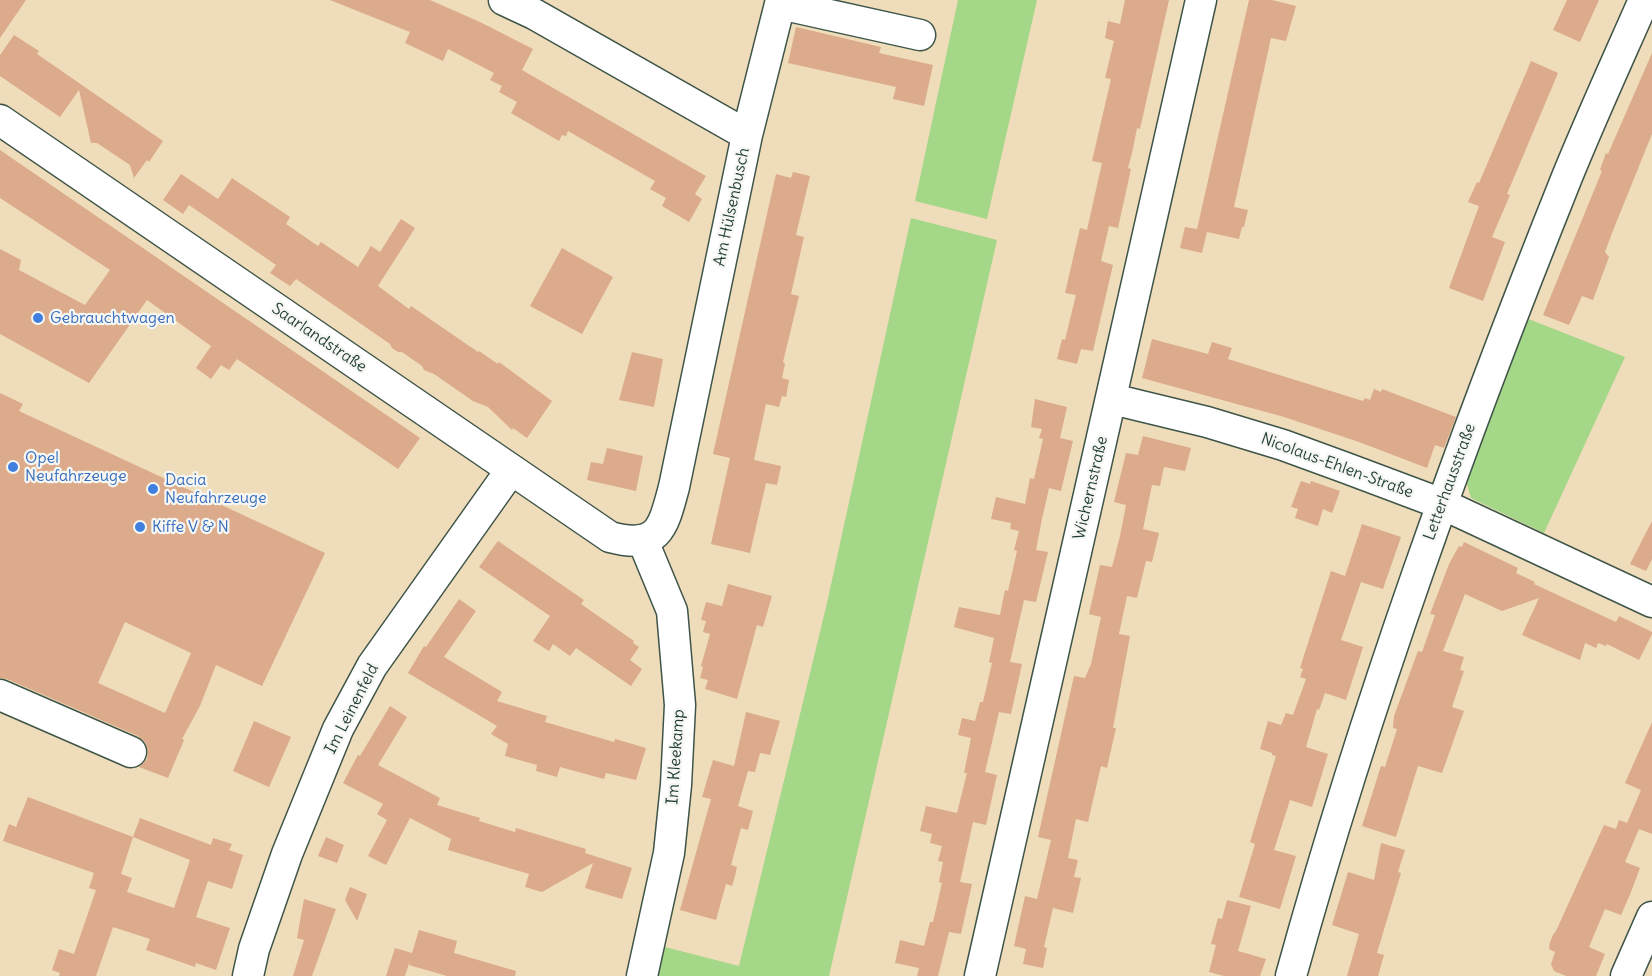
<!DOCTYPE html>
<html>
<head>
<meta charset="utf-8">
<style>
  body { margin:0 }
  canvas { display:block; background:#efdcba }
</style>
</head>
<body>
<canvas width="1652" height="976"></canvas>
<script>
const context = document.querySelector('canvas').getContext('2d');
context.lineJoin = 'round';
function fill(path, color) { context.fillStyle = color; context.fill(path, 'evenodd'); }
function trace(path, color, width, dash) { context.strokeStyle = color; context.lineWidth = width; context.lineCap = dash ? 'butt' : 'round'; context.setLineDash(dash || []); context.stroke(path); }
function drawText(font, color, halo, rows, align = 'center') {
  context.font = font + ' Delius,sans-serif'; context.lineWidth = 4.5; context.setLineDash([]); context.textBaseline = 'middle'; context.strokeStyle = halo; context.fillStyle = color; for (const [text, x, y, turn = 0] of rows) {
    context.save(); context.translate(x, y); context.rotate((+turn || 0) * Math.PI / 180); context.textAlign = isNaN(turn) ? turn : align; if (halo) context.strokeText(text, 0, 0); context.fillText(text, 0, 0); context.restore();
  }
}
const green = new Path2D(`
  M 958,0 L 1037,0 L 987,219 L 915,201 Z
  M 911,218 L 997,240 L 829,976 L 657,976 L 665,947 L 739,966 L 827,603 Z
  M 1526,318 L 1625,357 L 1544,533 L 1471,498 L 1466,481 Z`);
const building = new Path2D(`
  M 0,0 L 26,0 L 0,38 Z
  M 330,0 L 430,0 L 480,22 L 533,49 L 522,70 L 706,176 L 695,194 L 702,199 L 689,222 L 662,206 L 666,198 L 650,189 L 655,181 L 568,131 L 566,136 L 562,135 L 559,141 L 511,113 L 517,102 L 499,92 L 502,86 L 490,80 L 494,73 L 448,49 L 443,61 L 405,43 L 410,32 Z
  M 1125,0 L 1169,0 L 1140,129 L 1137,128 L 1133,149 L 1128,168 L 1131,169 L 1118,228 L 1109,226 L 1101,261 L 1113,265 L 1093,351 L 1081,349 L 1077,364 L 1057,359 L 1062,339 L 1065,340 L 1076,295 L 1065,293 L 1080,228 L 1087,230 L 1102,163 L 1092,161 L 1111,79 L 1105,78 L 1114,41 L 1105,38 L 1108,21 L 1120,24 Z
  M 1249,0 L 1272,0 L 1296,6 L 1286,41 L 1271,38 L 1234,207 L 1248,210 L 1244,227 L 1242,227 L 1239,239 L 1207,232 L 1202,253 L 1180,248 L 1185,227 L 1197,229 Z
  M 1567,0 L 1599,0 L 1580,42 L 1553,30 Z
  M 796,27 L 881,47 L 879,53 L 933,65 L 924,106 L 893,99 L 896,87 L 788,63 Z
  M 14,35 L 39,51 L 37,54 L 163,141 L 149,162 L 147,160 L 134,178 L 130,165 L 97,143 L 91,143 L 79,90 L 60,117 L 0,76 L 0,55 Z
  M 1652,53 L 1652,134 L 1612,233 L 1605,252 L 1609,257 L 1593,300 L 1582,296 L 1569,325 L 1543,315 L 1602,171 L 1600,170 L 1606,153 L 1608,154 Z
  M 1531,61 L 1558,73 L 1507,194 L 1510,195 L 1492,237 L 1505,242 L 1483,301 L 1449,288 L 1479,206 L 1468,202 L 1477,182 L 1479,183 Z
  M 0,150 L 420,438 L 398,469 L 237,359 L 229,370 L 221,365 L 211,379 L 196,368 L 211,346 L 147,300 L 89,383 L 0,334 L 0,249 L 21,260 L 19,270 L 85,305 L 110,270 L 0,198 Z
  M 793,172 L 810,176 L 796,235 L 804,237 L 791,294 L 799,296 L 783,362 L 785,364 L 782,378 L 789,380 L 786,397 L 782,396 L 779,407 L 766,404 L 754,460 L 781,466 L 777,485 L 766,483 L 750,553 L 711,544 L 730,458 L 713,454 L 776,174 L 791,178 Z
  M 181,174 L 218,199 L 232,178 L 290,217 L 286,224 L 318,246 L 321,242 L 358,267 L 371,246 L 380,252 L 401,219 L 415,228 L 378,286 L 409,309 L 411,306 L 478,352 L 479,351 L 498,364 L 499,362 L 552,401 L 527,438 L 513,428 L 512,430 L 488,407 L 473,401 L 434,374 L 424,370 L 422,366 L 402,352 L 398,352 L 392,348 L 390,344 L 296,279 L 290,286 L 270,273 L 276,265 L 189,205 L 183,214 L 163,200 Z
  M 562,248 L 613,277 L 582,334 L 530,306 Z
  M 1152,339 L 1208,354 L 1212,342 L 1232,348 L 1228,359 L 1363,401 L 1365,398 L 1370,400 L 1374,389 L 1381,392 L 1382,389 L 1456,417 L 1444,448 L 1435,445 L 1427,468 L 1359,442 L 1284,417 L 1142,378 Z
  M 632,352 L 663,359 L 654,407 L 619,400 Z
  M 0,393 L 23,404 L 19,411 L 325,553 L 262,686 L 216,665 L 200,706 L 182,739 L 184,740 L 168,778 L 139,767 L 147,759 L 148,751 L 145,742 L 138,736 L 7,679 L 0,678 ZM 125,622 L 191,653 L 165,713 L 98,683 Z
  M 1035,399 L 1067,407 L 1060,438 L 1073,441 L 1061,491 L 1049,488 L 1042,519 L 1036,550 L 1048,552 L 1036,602 L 1024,600 L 1010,662 L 1022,664 L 1011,714 L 999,712 L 985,772 L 997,775 L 986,825 L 973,822 L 970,836 L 960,882 L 972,884 L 961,934 L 949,932 L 938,976 L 917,976 L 919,968 L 895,963 L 900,940 L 924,946 L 930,922 L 933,922 L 942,883 L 939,882 L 943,862 L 938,861 L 942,846 L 930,843 L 932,834 L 920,831 L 926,806 L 957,813 L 967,773 L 964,773 L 971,738 L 958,735 L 962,718 L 975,721 L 980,702 L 983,702 L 992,663 L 989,662 L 994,638 L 954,627 L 959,607 L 1000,615 L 1005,590 L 1008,591 L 1017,551 L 1014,550 L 1019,531 L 1010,529 L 1011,523 L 991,519 L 996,497 L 1025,504 L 1030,478 L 1034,479 L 1043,439 L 1039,438 L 1042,429 L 1031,427 Z
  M 1143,436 L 1191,448 L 1185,471 L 1164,467 L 1160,486 L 1152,485 L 1143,529 L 1159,533 L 1152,562 L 1146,561 L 1137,598 L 1127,596 L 1119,634 L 1130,636 L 1113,728 L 1116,728 L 1107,768 L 1101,766 L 1088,822 L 1076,819 L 1068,858 L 1078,860 L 1074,877 L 1081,878 L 1073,913 L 1053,908 L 1044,947 L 1047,948 L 1043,968 L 1023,964 L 1026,949 L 1014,946 L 1025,896 L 1037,899 L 1051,840 L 1038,837 L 1074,676 L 1085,678 L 1091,664 L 1101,617 L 1089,614 L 1100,565 L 1112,567 L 1120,536 L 1126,505 L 1114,502 L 1126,453 L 1138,455 Z
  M 607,448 L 643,456 L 636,491 L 587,480 L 591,462 L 603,464 Z
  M 1301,481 L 1310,484 L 1311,481 L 1340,491 L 1332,513 L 1323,509 L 1318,526 L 1295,518 L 1298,509 L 1291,507 Z
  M 1652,521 L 1652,559 L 1646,571 L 1630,564 Z
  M 1362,524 L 1401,537 L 1383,589 L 1361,582 L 1341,640 L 1363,647 L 1346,700 L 1325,693 L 1319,710 L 1317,709 L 1306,747 L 1328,754 L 1312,807 L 1290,800 L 1274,850 L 1296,856 L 1280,909 L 1239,897 L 1255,844 L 1250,842 L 1276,756 L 1272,755 L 1272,753 L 1260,749 L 1268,721 L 1281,725 L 1286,713 L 1293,715 L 1306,679 L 1300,677 L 1303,669 L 1300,668 L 1331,571 L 1345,576 Z
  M 498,541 L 584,600 L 581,604 L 634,641 L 633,643 L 639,647 L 630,660 L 642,669 L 631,686 L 576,648 L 570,656 L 553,644 L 549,651 L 533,641 L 550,616 L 479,567 Z
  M 1464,542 L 1518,568 L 1516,573 L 1535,582 L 1534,584 L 1616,622 L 1619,616 L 1652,632 L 1652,634 L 1639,660 L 1607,644 L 1606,646 L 1598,643 L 1596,648 L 1585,643 L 1580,660 L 1522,635 L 1539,598 L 1502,611 L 1465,594 L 1443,651 L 1464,657 L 1460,670 L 1464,671 L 1452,707 L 1464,711 L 1442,773 L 1418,766 L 1396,837 L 1362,826 L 1381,766 L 1385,767 L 1397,729 L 1393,728 L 1394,716 L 1418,651 L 1422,652 L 1435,615 L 1430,614 L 1449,564 L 1459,546 L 1462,547 Z
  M 728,584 L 772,596 L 763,627 L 757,625 L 737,699 L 705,689 L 708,680 L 700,678 L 703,667 L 701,666 L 710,634 L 703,632 L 706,621 L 701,620 L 706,602 L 722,606 Z
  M 459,599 L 476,611 L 444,657 L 502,692 L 497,701 L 547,716 L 545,722 L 614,742 L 615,739 L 646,748 L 636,780 L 606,773 L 604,779 L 560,767 L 557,777 L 536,771 L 537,765 L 505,756 L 508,744 L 491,734 L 497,726 L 408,673 L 424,646 L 426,647 Z
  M 390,706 L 407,717 L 378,765 L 440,798 L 437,805 L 480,818 L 479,821 L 515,832 L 516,828 L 586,849 L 585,853 L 632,868 L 622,899 L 585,888 L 593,863 L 542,892 L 525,887 L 529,874 L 448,850 L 451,839 L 410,818 L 386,865 L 368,856 L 387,820 L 377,814 L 383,804 L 343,783 L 358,755 L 360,756 Z
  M 746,712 L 780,721 L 770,755 L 760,753 L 755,772 L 748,771 L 738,806 L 753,811 L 748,830 L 741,828 L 731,865 L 737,867 L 735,876 L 732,886 L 726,884 L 716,920 L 680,910 L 711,799 L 702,797 L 713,760 L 734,766 Z
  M 254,721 L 291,737 L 269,787 L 233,771 Z
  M 1652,722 L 1652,834 L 1639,829 L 1625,862 L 1640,868 L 1631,892 L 1621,915 L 1605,909 L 1589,947 L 1605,954 L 1596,976 L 1566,976 L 1554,971 L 1551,964 L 1555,952 L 1549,949 L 1550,942 L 1553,935 L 1556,931 L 1604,825 L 1616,829 L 1619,820 L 1627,823 L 1641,790 L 1625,783 Z
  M 28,797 L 133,837 L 140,818 L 211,845 L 213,838 L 232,844 L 229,850 L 243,855 L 232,889 L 208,881 L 196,917 L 230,928 L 216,970 L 196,963 L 195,967 L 146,950 L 150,939 L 113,927 L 96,976 L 59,976 L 60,973 L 52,970 L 59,949 L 74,954 L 96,890 L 89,888 L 94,873 L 3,841 L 9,824 L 16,827 ZM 133,837 L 190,860 L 174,908 L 127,892 L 132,878 L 121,874 Z
  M 326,837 L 344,845 L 337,863 L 318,856 Z
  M 1381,843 L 1405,850 L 1398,872 L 1401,873 L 1377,953 L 1384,955 L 1378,976 L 1347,976 L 1359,934 L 1332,925 L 1348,872 L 1374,880 Z
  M 350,887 L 367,894 L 357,921 L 345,900 Z
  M 304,899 L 336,909 L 312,976 L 293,976 L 304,940 L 297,938 Z
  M 1227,900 L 1251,906 L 1238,951 L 1266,959 L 1260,976 L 1224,976 L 1209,972 L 1216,945 L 1211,944 L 1218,918 L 1222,919 Z
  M 419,930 L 457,941 L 454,953 L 516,971 L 515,976 L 447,976 L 409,965 L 410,960 L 405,976 L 386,976 L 395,948 L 412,953 Z`);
const minor = new Path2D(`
  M 780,4 L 920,35
  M 0,120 L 610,537 C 659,550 663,528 674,487 L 747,135 L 534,14 L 504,0
  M 747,135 L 781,0
  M 1112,399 L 1207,422 L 1283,445 L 1346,468 L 1442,504 L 1652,602
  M 0,695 L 131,752
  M 248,976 L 254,949 L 287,854 L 338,729 L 372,666 L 511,470
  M 642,976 L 669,853 L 676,785 L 680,705 L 672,611 L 643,541
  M 980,976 L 1201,0
  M 1291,976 C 1366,704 1462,439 1567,177 C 1591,118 1618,59 1644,0
  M 1626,976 L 1652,917`);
const markers = [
  [38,318,6,"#3f7fe0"],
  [13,467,6,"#3f7fe0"],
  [153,489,6,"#3f7fe0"],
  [140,527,6,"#3f7fe0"]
];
const streetNames = [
  ["Am Hülsenbusch",732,207,-78],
  ["Saarlandstraße",319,338,34],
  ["Nicolaus-Ehlen-Straße",1337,466,20],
  ["Letterhausstraße",1450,482,-70],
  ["Wichernstraße",1091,488,-77],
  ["Im Leinenfeld",352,709,-63],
  ["Im Kleekamp",676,757,-86]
];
const shopNames = [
  ["Gebrauchtwagen",50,318],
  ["Opel",25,458],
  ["Neufahrzeuge",25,476],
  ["Dacia",165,480],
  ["Neufahrzeuge",165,498],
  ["Kiffe V & N",152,527]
];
fill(green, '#a4d787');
fill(building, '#dbab8b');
trace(minor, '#3e5548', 33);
trace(minor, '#fff', 30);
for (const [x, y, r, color] of markers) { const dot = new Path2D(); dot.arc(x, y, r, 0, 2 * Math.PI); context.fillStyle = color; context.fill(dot); trace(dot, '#f6f6f2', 2); }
drawText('16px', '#1f3d34', '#f6f6f2', streetNames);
drawText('16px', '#366cbe', '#f6f6f2', shopNames, 'left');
</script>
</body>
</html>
